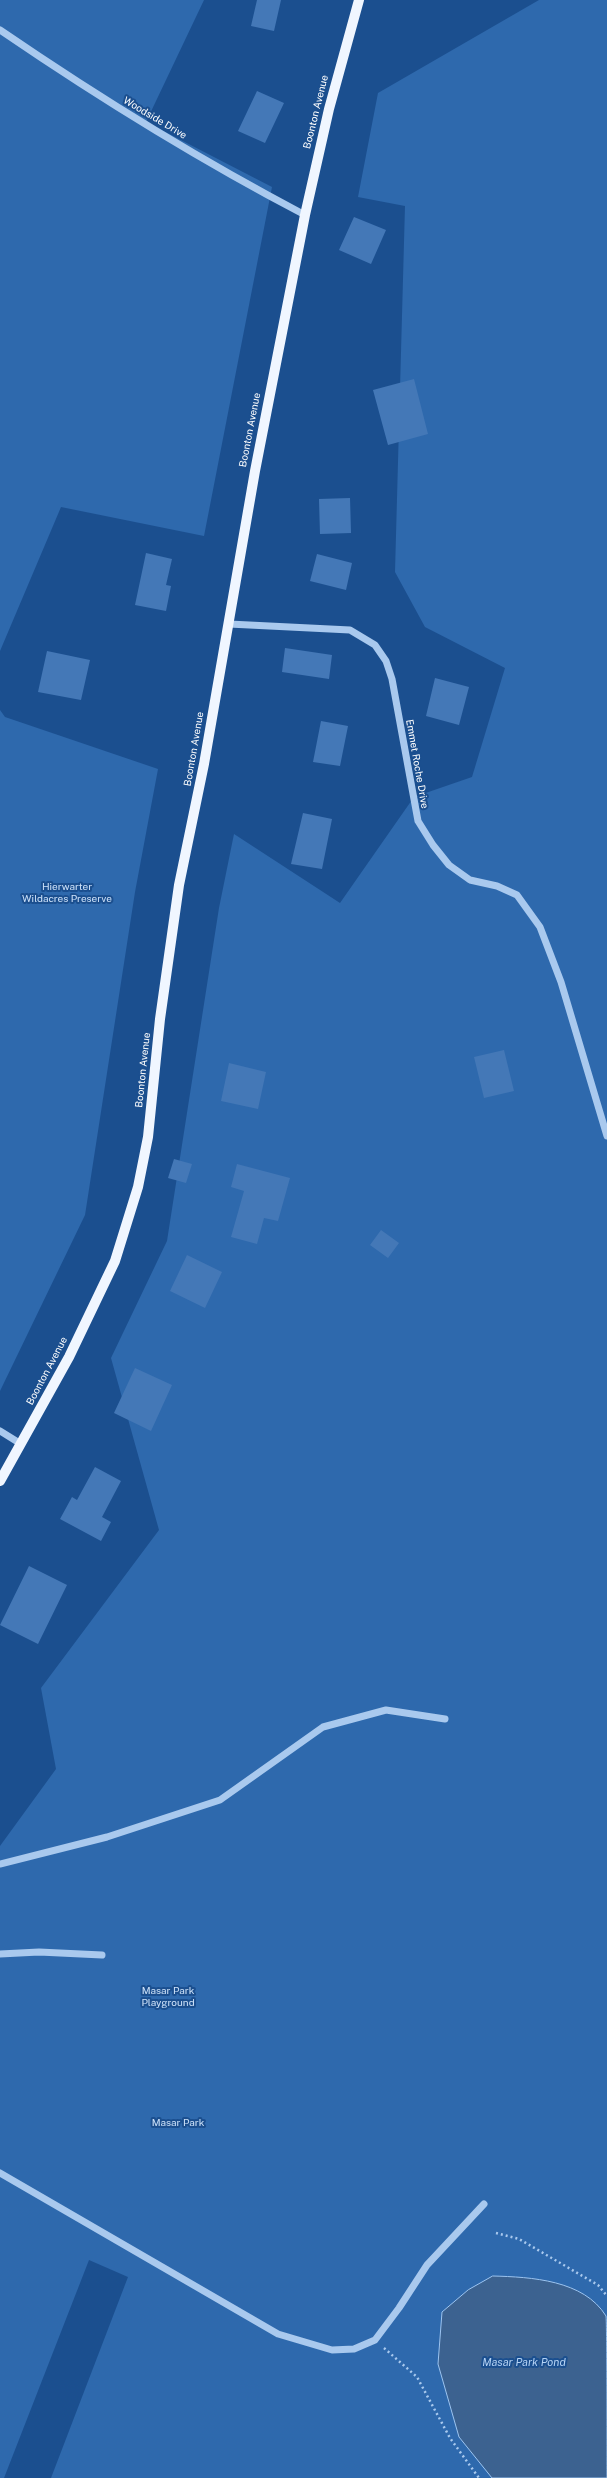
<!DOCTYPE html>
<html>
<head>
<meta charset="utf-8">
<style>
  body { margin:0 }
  canvas { display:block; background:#1b4f8f }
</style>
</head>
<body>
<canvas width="607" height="2478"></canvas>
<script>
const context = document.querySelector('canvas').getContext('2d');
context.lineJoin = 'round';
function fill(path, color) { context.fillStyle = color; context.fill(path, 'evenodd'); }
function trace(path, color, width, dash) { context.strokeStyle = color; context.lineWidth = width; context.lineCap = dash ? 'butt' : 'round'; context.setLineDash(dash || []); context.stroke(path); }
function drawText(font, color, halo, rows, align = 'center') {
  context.font = font + ' "Public Sans",sans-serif'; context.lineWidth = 4; context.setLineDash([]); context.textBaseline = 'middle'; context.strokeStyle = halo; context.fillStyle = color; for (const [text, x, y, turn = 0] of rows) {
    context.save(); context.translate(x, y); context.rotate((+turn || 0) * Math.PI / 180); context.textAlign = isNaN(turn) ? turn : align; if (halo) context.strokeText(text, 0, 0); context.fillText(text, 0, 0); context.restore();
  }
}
const green = new Path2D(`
  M 0,0 L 204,0 L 146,122 L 272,187 L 204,536 L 61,507 L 0,651 Z
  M 539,0 L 607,0 L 607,2478 L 51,2478 L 128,2277 L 89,2260 L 4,2478 L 0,2478 L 0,1846 L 56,1769 L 41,1688 L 159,1530 L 111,1358 L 167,1241 L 219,908 L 234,834 L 340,903 L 414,797 L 472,777 L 505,668 L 425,627 L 395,572 L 405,206 L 358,197 L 378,93 Z
  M 0,710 L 5,717 L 158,769 L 135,892 L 85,1215 L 0,1391 Z`);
const water = new Path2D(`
  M 493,2276 C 531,2277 584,2280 606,2316 C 607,2323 607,2458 607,2478 L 492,2478 L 459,2437 L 438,2364 L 442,2312 L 468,2290 Z`);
const building = new Path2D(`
  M 257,0 L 281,0 L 274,31 L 251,26 Z
  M 257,91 L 284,103 L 265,143 L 238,131 Z
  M 354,217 L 386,230 L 371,264 L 339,250 Z
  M 414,379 L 428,434 L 388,445 L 373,390 Z
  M 350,498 L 351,533 L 320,534 L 319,499 Z
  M 146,553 L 172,559 L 166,585 L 171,586 L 166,611 L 135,605 Z
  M 317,554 L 352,563 L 346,590 L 310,581 Z
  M 285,648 L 332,655 L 329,679 L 282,672 Z
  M 47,651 L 90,660 L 81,700 L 38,692 Z
  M 435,678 L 469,687 L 459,725 L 426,716 Z
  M 321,721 L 348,726 L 340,766 L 313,762 Z
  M 303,813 L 332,819 L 322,869 L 291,864 Z
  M 504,1050 L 514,1091 L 484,1098 L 474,1057 Z
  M 229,1063 L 266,1072 L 258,1109 L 221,1101 Z
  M 174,1159 L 192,1164 L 186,1183 L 168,1178 Z
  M 237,1164 L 290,1178 L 278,1221 L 264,1218 L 257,1244 L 231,1237 L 244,1191 L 231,1187 Z
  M 381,1230 L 399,1243 L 388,1258 L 370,1245 Z
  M 187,1255 L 222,1272 L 205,1308 L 170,1291 Z
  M 135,1368 L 172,1385 L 151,1431 L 114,1413 Z
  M 95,1467 L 121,1481 L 102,1517 L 111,1522 L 101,1541 L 60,1519 L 72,1497 L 77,1500 Z
  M 29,1566 L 67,1585 L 38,1644 L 0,1625 Z`);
const path = new Path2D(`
  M 496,2233 L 519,2239 L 598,2285 L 607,2296
  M 384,2348 L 417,2377 L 450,2438 L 479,2478`);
const minor = new Path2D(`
  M 0,30 C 98,97 200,160 305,215
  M 229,624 L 350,630 L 375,645 L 386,661 L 392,679 L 418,821 L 433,845 L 449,865 L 470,880 L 497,886 L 517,895 L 540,927 L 561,982 L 607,1136
  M 0,1431 L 21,1444
  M 0,1864 L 107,1837 L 220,1800 L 323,1727 L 386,1710 L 445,1719
  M 0,1954 L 39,1952 L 102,1955
  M 0,2173 L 278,2334 L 332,2350 L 354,2349 L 375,2340 L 399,2308 L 427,2265 L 484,2204`);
const major = new Path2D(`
  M 0,1481 L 69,1357 L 115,1261 L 138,1187 L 148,1137 L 160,1019 L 179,885 L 204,764 L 255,471 L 305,215 L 329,109 L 359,0`);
const streetNames = [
  ["Boonton Avenue",316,112,-76],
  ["Woodside Drive",155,118,31],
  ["Boonton Avenue",250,430,-79],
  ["Boonton Avenue",194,749,-80],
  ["Emmet Roche Drive",417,764,80],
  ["Boonton Avenue",143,1070,-84],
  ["Boonton Avenue",47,1371,-62]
];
const parkNames = [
  ["Hierwarter",67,887],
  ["Wildacres Preserve",67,899],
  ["Masar Park",168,1991],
  ["Playground",168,2003],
  ["Masar Park",178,2123]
];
const waterNames = [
  ["Masar Park Pond",524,2363]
];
fill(green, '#2e69ad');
fill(water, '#3c6290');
trace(water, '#9cc4f0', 1);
fill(building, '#4478b7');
trace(path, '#a9c9ee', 2.5, [2, 3]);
trace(minor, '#a9c9ee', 7);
trace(major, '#f0f6ff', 10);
drawText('10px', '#fff', '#1b4f8f', streetNames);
drawText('10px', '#cfe3fa', '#1b4f8f', parkNames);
drawText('italic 11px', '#b5d3f5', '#1b4f8f', waterNames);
</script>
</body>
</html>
